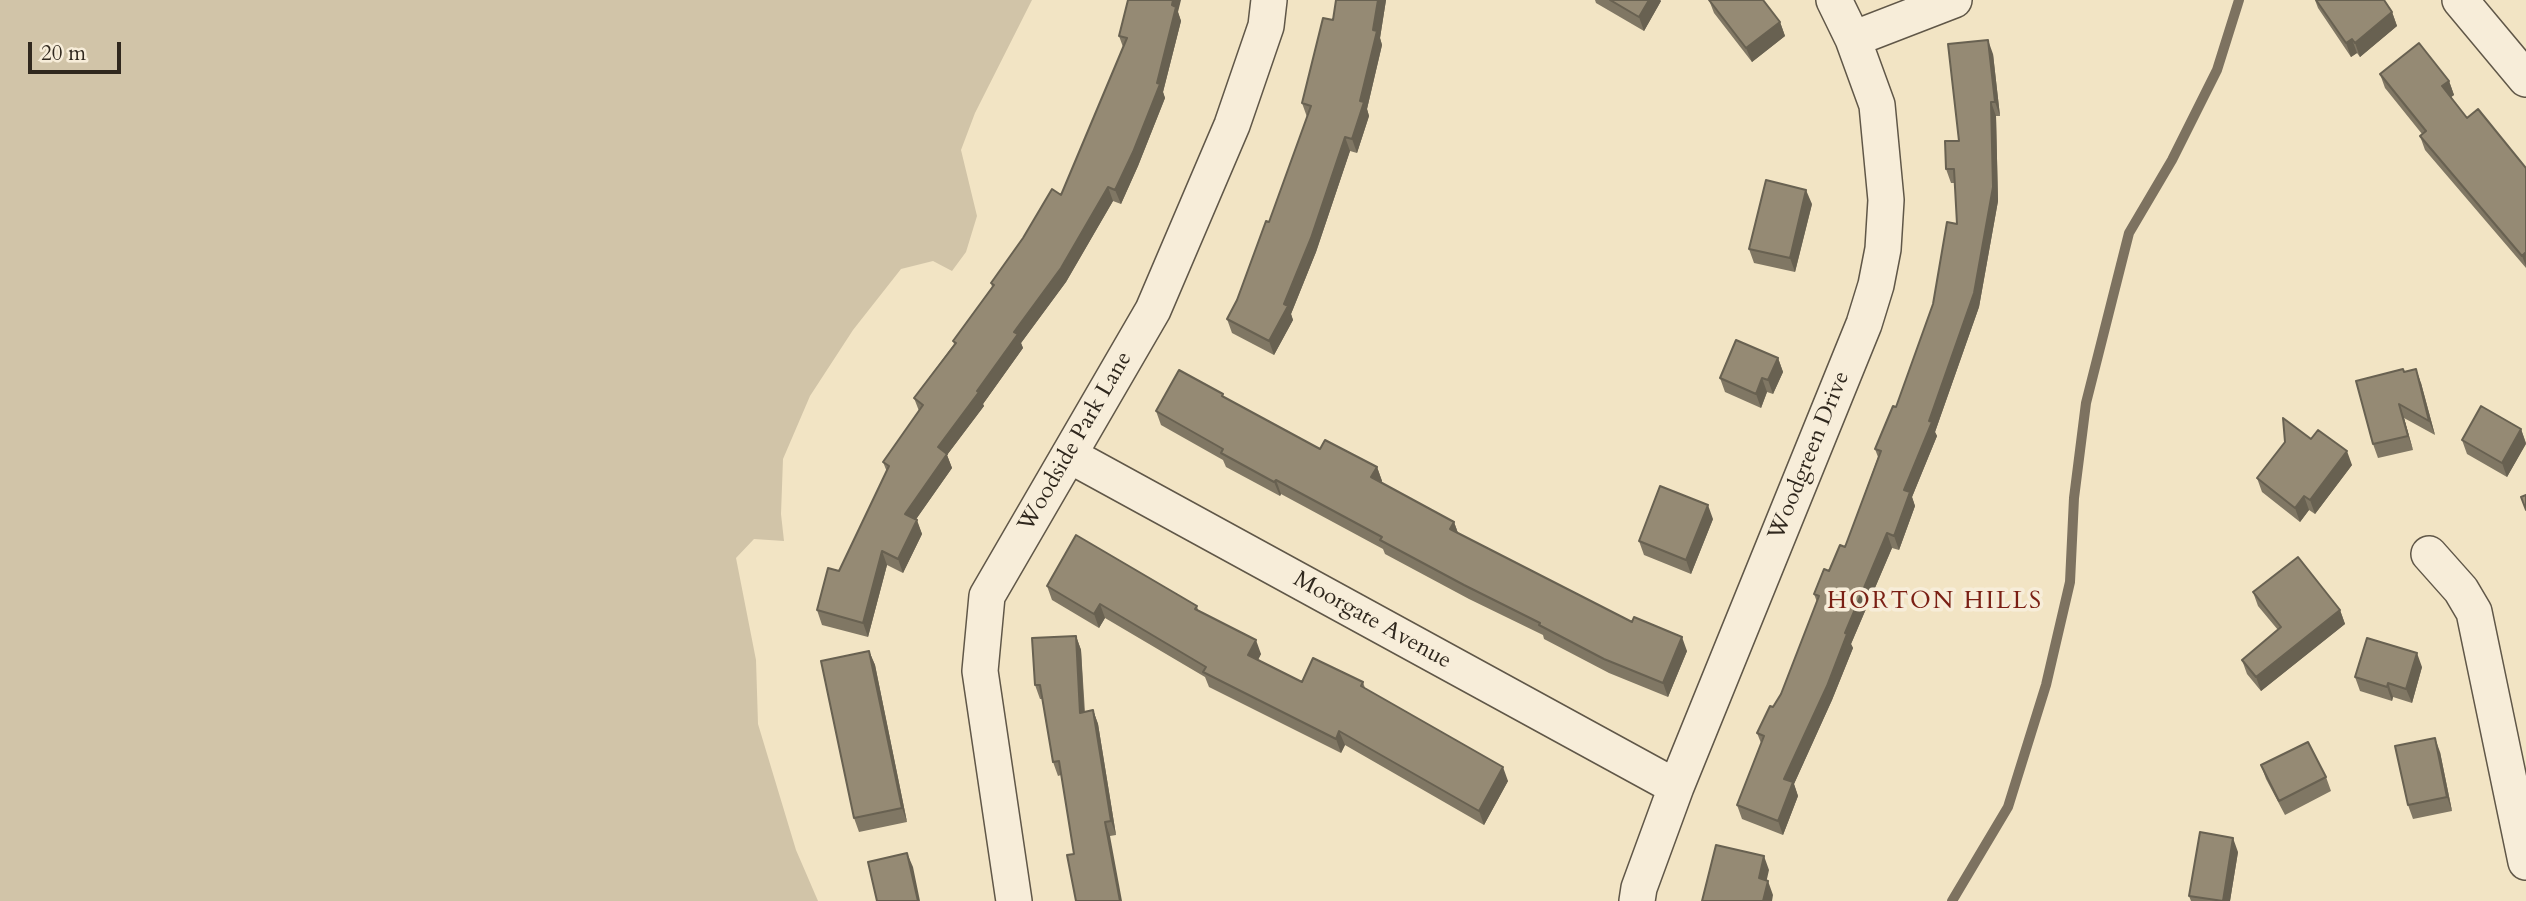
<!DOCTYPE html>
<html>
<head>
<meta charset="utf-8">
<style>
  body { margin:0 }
  #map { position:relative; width:2526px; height:901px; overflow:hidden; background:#f2e4c4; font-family:Cardo,serif }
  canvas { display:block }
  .scale { position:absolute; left:28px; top:42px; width:93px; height:32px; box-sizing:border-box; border:4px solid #30281e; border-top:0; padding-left:9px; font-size:21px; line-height:24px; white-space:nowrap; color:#30281e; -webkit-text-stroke:5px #f7edd9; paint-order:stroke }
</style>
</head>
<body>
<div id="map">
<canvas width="2526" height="901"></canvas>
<div class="scale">20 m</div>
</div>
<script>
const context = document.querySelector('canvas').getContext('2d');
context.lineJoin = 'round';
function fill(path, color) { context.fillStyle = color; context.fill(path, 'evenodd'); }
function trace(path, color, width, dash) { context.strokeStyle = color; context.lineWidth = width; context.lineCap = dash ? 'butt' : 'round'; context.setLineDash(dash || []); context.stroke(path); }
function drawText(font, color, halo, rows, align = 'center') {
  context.font = font + ' Cardo,serif'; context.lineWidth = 7; context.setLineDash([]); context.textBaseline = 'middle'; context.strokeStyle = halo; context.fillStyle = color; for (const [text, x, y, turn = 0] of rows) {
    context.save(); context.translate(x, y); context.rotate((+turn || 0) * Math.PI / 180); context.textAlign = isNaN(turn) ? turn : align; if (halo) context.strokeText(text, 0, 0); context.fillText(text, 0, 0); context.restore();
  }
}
const green = new Path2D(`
  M 0,0 L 1032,0 L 975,113 L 961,150 L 977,216 L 966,252 L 952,271 L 933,261 L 901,269 L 853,330 L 810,396 L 783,459 L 781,514 L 784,541 L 754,539 L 736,558 L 756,660 L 758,724 L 796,850 L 818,901 L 0,901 Z`);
const stream = new Path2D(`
  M 1952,901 L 2008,807 L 2046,685 L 2070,582 L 2074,498 L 2086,403 L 2129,233 L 2172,160 L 2217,70 L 2239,0`);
const street = new Path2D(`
  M 2460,0 L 2526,79
  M 1853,39 L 1954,0
  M 1069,455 L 1676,787
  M 2429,554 L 2461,590 L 2474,612 L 2526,862
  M 1014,901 L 980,671 L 987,596 L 1153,310 L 1232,125 L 1266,26 L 1269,0
  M 1637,901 L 1639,888 L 1676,787 L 1864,324 L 1876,285 L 1883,249 L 1886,200 L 1877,105 L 1853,39 L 1834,0`);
const wall = new Path2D(`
  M 1336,0 L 1386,0 L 1380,38 L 1382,45 L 1367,109 L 1369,116 L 1357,153 L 1350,151 L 1316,252 L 1291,314 L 1293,320 L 1274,355 L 1232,333 L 1227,319 L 1237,300 L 1269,222 L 1307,117 L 1302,103 L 1333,20 Z
  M 1595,0 L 1660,0 L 1661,1 L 1644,31 L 1596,3 Z
  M 1709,0 L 1780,22 L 1785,36 L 1752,62 L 1714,13 Z
  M 2315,0 L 2392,12 L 2397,26 L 2360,57 L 2357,53 L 2351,57 L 2318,8 Z
  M 1178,12 L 1181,21 L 1163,92 L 1165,98 L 1138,166 L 1121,204 L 1113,201 L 1066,282 L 1021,343 L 1023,348 L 983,404 L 984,406 L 947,455 L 952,468 L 916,519 L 922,534 L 903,573 L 887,565 L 868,637 L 822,625 L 817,610 L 839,571 L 887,472 L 883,462 L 919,411 L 914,398 L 954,344 L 953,341 L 992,287 L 991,283 L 1061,195 L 1123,47 L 1119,36 Z
  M 1993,54 L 2000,116 L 1996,116 L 1998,201 L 1979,307 L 1935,432 L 1937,436 L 1912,497 L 1915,506 L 1899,550 L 1892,548 L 1851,644 L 1853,648 L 1832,700 L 1794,784 L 1798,796 L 1783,835 L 1742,819 L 1737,805 L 1761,743 L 1757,733 L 1781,694 L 1817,602 L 1814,594 L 1845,547 L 1878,457 L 1875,449 L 1896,407 L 1933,304 L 1957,224 L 1955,183 L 1951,183 L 1946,169 Z
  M 2380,74 L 2449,81 L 2454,95 L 2451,97 L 2467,118 L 2526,168 L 2526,268 L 2425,150 L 2420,136 L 2422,134 L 2385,88 Z
  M 1812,204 L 1795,272 L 1754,263 L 1749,249 Z
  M 1778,358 L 1783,372 L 1773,394 L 1767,392 L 1761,408 L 1725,392 L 1720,378 Z
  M 2404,372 L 2421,383 L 2435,435 L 2404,418 L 2413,450 L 2378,458 L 2373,444 Z
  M 1224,398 L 1320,449 L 1377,467 L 1382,481 L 1381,483 L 1454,522 L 1458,533 L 1687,651 L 1668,697 L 1609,673 L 1544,639 L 1543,635 L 1469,599 L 1385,554 L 1383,549 L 1281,494 L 1280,496 L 1226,467 L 1223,460 L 1161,425 L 1156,411 Z
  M 2521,429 L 2526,443 L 2507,477 L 2467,454 L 2462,440 Z
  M 2311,439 L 2352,465 L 2315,514 L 2309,510 L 2300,522 L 2262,492 L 2257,478 Z
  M 1713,519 L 1691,574 L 1644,555 L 1639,541 Z
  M 1047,586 L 1197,606 L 1198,610 L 1261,654 L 1258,660 L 1302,682 L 1363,682 L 1365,688 L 1508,781 L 1484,825 L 1345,745 L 1341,753 L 1209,687 L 1205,677 L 1105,618 L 1099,628 L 1052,600 Z
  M 2253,592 L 2340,610 L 2345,624 L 2261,691 L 2247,674 L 2242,660 L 2278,630 L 2258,606 Z
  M 1076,636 L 1081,650 L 1085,712 L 1093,710 L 1098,724 L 1116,835 L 1110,836 L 1074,854 L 1061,775 L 1058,776 L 1053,762 L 1042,699 L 1040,699 L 1035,685 Z
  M 869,651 L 875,665 L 907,822 L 859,832 L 854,818 Z
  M 2422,667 L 2412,703 L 2393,697 L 2392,701 L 2360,691 L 2355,677 Z
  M 2440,752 L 2452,811 L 2413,819 L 2408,805 Z
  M 2261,765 L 2326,777 L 2331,791 L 2285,815 L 2266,779 Z
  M 2238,852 L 2230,901 L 2191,901 L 2189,896 Z`);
const shadedWall = new Path2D(`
  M 1173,0 L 1181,0 L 1178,12 L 1181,21 L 1163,92 L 1165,98 L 1138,166 L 1121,204 L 1115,190 L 1157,83 Z
  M 1378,0 L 1386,0 L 1380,38 L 1382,45 L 1367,109 L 1369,116 L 1357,153 L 1352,139 L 1360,101 Z
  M 1649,0 L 1660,0 L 1661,1 L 1644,31 L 1639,17 Z
  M 2392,12 L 2397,26 L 2360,57 L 2355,43 Z
  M 1780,22 L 1785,36 L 1752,62 L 1746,48 Z
  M 2352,39 L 2357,53 L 2351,57 L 2346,43 Z
  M 1988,40 L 1993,54 L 2000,116 L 1995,102 Z
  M 2449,81 L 2454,95 L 2447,100 L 2442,86 Z
  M 1991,102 L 1996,116 L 1998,201 L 1979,307 L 1935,432 L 1937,436 L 1912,497 L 1915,506 L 1899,550 L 1894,536 Z
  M 1345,137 L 1350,151 L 1316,252 L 1291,314 L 1293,320 L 1274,355 L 1269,341 L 1284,304 Z
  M 1108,187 L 1113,201 L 1066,282 L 1021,343 L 1023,348 L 983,404 L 984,406 L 947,455 L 952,468 L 910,528 L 905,514 L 938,447 L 977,391 Z
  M 1806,190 L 1812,204 L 1795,272 L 1790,258 Z
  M 2526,252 L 2526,266 L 2522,256 Z
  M 1778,358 L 1783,372 L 1773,394 L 1768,380 Z
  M 2416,369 L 2421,383 L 2435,435 L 2429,421 Z
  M 1762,378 L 1767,392 L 1761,408 L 1756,394 Z
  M 2399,404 L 2404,418 L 2413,450 L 2408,436 Z
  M 2521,429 L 2526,444 L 2507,477 L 2502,463 Z
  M 2347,451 L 2352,465 L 2315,514 L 2310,500 Z
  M 1377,467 L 1382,481 L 1376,491 L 1371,477 Z
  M 1276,480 L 1281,494 L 1280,496 L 1274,482 Z
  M 2304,496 L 2309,510 L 2300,522 L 2295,508 Z
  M 1708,505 L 1713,519 L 1691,574 L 1686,560 Z
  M 917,520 L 922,534 L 903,573 L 898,559 Z
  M 1454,522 L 1459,536 L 1450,529 Z
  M 1887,533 L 1892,548 L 1851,644 L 1853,648 L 1832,700 L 1794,784 L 1798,796 L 1783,835 L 1778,821 L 1784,779 Z
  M 882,551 L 887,565 L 868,637 L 863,623 Z
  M 1100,604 L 1105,618 L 1099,628 L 1094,614 Z
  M 2340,610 L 2345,624 L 2261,691 L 2256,677 Z
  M 1076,636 L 1081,650 L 1085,727 L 1080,713 Z
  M 1682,637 L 1687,651 L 1668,697 L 1663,683 Z
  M 1256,640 L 1261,654 L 1253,669 L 1248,655 Z
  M 869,651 L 875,665 L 907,822 L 902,808 Z
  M 2417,653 L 2422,667 L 2412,703 L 2406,689 Z
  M 2388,683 L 2393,697 L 2392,701 L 2387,687 Z
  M 1093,710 L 1098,724 L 1116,835 L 1111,821 Z
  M 1339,731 L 1345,745 L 1341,753 L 1336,739 Z
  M 2435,738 L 2440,752 L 2452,811 L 2447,797 Z
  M 1503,767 L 1508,781 L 1484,825 L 1479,811 Z
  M 1105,822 L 1110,836 L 1122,901 L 1120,901 Z
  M 2233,838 L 2238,852 L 2230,901 L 2223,901 Z
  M 907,853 L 913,867 L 920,901 L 918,901 Z
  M 1764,856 L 1769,870 L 1764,892 L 1759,878 Z
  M 1768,881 L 1773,895 L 1772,901 L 1763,901 Z`);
const building = new Path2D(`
  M 1128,0 L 1173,0 L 1172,5 L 1176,7 L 1157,83 L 1160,84 L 1133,152 L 1115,190 L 1108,187 L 1061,268 L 1014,332 L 1018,334 L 977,391 L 979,392 L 938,447 L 947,454 L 905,514 L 917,520 L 898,559 L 882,551 L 863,623 L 817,610 L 828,568 L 839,571 L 889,466 L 883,462 L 923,405 L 914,398 L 956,343 L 953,341 L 994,285 L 991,283 L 1023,238 L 1052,189 L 1061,195 L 1127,38 L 1119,36 Z
  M 1336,0 L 1378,0 L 1373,30 L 1377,31 L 1360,101 L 1364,102 L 1352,139 L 1345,137 L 1311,238 L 1284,304 L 1288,306 L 1269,341 L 1227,319 L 1237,300 L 1266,221 L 1269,222 L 1311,106 L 1302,103 L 1323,18 L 1333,20 Z
  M 1610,0 L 1649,0 L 1639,17 Z
  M 1709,0 L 1763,0 L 1780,22 L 1746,48 Z
  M 2316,0 L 2384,0 L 2392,12 L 2355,43 L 2352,39 L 2346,43 Z
  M 1988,40 L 1995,102 L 1991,102 L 1993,187 L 1974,293 L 1929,421 L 1932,422 L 1904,490 L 1910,492 L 1894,536 L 1887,533 L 1845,633 L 1847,634 L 1827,686 L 1784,779 L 1793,782 L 1778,821 L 1737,805 L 1764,736 L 1757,733 L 1770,706 L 1773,707 L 1781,694 L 1819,596 L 1814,594 L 1824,569 L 1829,571 L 1840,545 L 1845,547 L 1881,451 L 1875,449 L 1893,406 L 1896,407 L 1933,304 L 1947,222 L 1957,224 L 1954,169 L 1946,169 L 1945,141 L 1959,141 L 1948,44 Z
  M 2419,43 L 2449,81 L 2442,86 L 2467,118 L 2478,109 L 2526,168 L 2526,252 L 2522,256 L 2420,136 L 2426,131 L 2380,74 Z
  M 1766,180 L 1806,190 L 1790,258 L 1749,249 Z
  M 1736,340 L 1778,358 L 1768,380 L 1762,378 L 1756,394 L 1720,378 Z
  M 2403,369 L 2404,372 L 2416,369 L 2429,421 L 2399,404 L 2408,436 L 2373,444 L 2356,381 Z
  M 1179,370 L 1223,394 L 1222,396 L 1320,449 L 1325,440 L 1377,467 L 1371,477 L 1454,522 L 1450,529 L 1632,622 L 1634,617 L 1682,637 L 1663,683 L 1604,659 L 1539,625 L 1540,623 L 1464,585 L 1380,540 L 1382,537 L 1276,480 L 1274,482 L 1221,453 L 1223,449 L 1156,411 Z
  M 2481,406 L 2521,429 L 2502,463 L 2462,440 Z
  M 2283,418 L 2311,439 L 2318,430 L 2347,451 L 2310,500 L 2304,496 L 2295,508 L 2257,478 L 2285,442 Z
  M 1660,486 L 1708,505 L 1686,560 L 1639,541 Z
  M 2526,495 L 2526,510 L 2521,497 Z
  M 1076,535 L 1197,606 L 1195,609 L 1256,640 L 1248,655 L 1302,682 L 1313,658 L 1363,682 L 1361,686 L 1503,767 L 1479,811 L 1339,731 L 1336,739 L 1203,672 L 1206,667 L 1100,604 L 1094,614 L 1047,586 Z
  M 2298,557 L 2340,610 L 2256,677 L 2242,660 L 2281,627 L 2253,592 Z
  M 1076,636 L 1080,713 L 1093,710 L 1111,821 L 1105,822 L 1120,901 L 1076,901 L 1067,855 L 1074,854 L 1059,761 L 1053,762 L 1040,685 L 1035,685 L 1032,638 Z
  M 2367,638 L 2417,653 L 2406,689 L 2388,683 L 2387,687 L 2355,677 Z
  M 869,651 L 902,808 L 854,818 L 821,661 Z
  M 2435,738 L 2447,797 L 2408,805 L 2395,746 Z
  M 2308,742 L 2326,777 L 2279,801 L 2261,765 Z
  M 2200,832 L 2233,838 L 2223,901 L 2189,896 Z
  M 1716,845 L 1764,856 L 1759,878 L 1768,881 L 1763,901 L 1702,901 Z
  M 907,853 L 918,901 L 877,901 L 868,862 Z`);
const streetNames = [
  ["Woodside Park Lane",1076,442,-60],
  ["Woodgreen Drive",1810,456,-68],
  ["Moorgate Avenue",1372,621,29]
];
const neighbourhoodNames = [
  ["HORTON HILLS",1935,602]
];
fill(green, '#d1c4a8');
trace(stream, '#7d7260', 10);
trace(street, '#605748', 38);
trace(street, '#f7edd9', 35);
fill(wall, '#807764');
fill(shadedWall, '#686151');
fill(building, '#958a74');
trace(building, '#686151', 2);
drawText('23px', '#30281e', '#f7edd9', streetNames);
context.letterSpacing = '2px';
drawText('24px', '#7a1f14', '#f7edd9', neighbourhoodNames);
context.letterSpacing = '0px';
</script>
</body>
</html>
